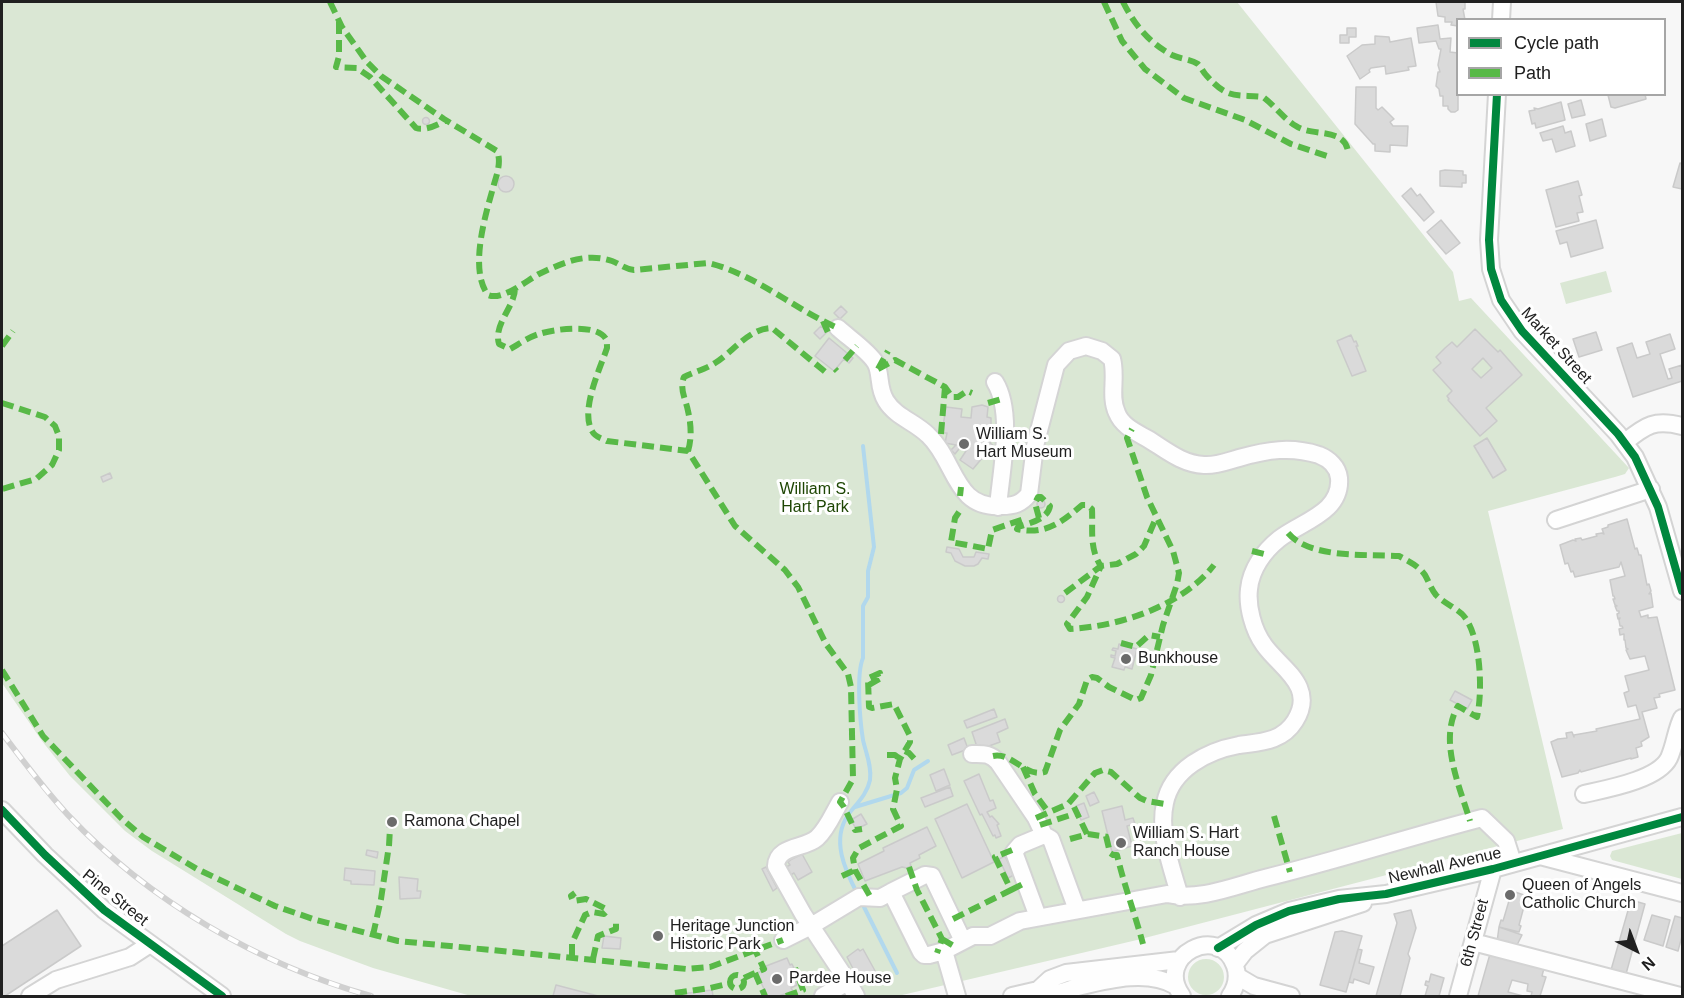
<!DOCTYPE html>
<html>
<head>
<meta charset="utf-8">
<style>
  body { margin:0 }
  #map { position:relative; width:1684px; height:998px; overflow:hidden; background:#f7f7f7; font-family:Arial,sans-serif }
  canvas { display:block }
  .frame { position:absolute; inset:0; border:3px solid #202020; pointer-events:none }
  .legend { position:absolute; left:1456px; top:18px; width:210px; height:78px; box-sizing:border-box; background:#fff; border:2px solid #a6a6a6; margin:0; padding:8px 10px; list-style:none; font-size:18px; color:#202020 }
  .legend li { display:flex; align-items:center; gap:12px; height:30px }
  .legend b { width:30px; border:2px solid #a6a6a6 }
  .north { position:absolute; left:1606px; top:920px; width:60px; height:60px; -webkit-text-stroke:4px #fff; paint-order:stroke; rotate:138deg; font-size:16px; font-weight:700; line-height:24px; text-align:center; color:#202020 }
  .north::after { content:''; display:block; margin:auto; width:21px; height:27px; background:#202020; clip-path:polygon(50% 0,100% 100%,50% 72%,0 100%) }
</style>
</head>
<body>
<div id="map">
<canvas width="1684" height="998"></canvas>
<div class="frame"></div>
<ul class="legend">
<li><b style="height:8px;background:#00873e"></b>Cycle path</li>
<li><b style="height:8px;background:#58b947"></b>Path</li>
</ul>
<div class="north">N</div>
</div>
<script>
const context = document.querySelector('canvas').getContext('2d');
context.lineJoin = 'round';
function fill(path, color) { context.fillStyle = color; context.fill(path, 'evenodd'); }
function trace(path, color, width, dash) { context.strokeStyle = color; context.lineWidth = width; context.lineCap = dash ? 'butt' : 'round'; context.setLineDash(dash || []); context.stroke(path); }
function drawText(font, color, halo, rows, align = 'center') {
  context.font = font + ' Arial,sans-serif'; context.lineWidth = 6; context.setLineDash([]); context.textBaseline = 'middle'; context.strokeStyle = halo; context.fillStyle = color; for (const [text, x, y, turn = 0] of rows) {
    context.save(); context.translate(x, y); context.rotate((+turn || 0) * Math.PI / 180); context.textAlign = isNaN(turn) ? turn : align; if (halo) context.strokeText(text, 0, 0); context.fillText(text, 0, 0); context.restore();
  }
}
const green = new Path2D(`
  M 2,2 L 1237,2 L 1453,272 L 1459,301 L 1471,298 L 1629,468 L 1625,474 L 1615,477 L 1488,511 L 1563,829 L 1137,940 L 898,996 L 471,996 L 373,968 L 300,941 L 286,934 L 152,851 L 125,831 L 70,776 L 42,741 L 2,683 Z
  M 1606,271 L 1612,292 L 1566,304 L 1560,283 Z
  M 1682,833 L 1682,879 L 1612,860 L 1610,856 L 1612,851 Z
  M1188 977a18 18 0 1 1 36 0a18 18 0 1 1-36 0Z`);
const stream = new Path2D(`
  M 855,807 L 901,793 L 907,788 L 914,770 L 928,761
  M 857,893 C 845,870 831,840 848,815 C 856,804 867,795 870,780 C 872,767 866,753 863,740 C 860,721 856,674 863,658 L 863,606 L 868,597 L 868,571 L 874,547 L 863,446
  M 862,903 L 897,973`);
const building = new Path2D(`
  M 1436,2 L 1465,2 L 1465,9 L 1463,9 L 1465,20 L 1458,20 L 1458,26 L 1451,25 L 1452,22 L 1445,22 L 1445,17 L 1438,16 Z
  M 1438,25 L 1440,39 L 1451,38 L 1450,52 L 1458,53 L 1458,110 L 1455,112 L 1451,112 L 1448,109 L 1448,106 L 1443,106 L 1443,96 L 1440,96 L 1439,89 L 1436,86 L 1438,72 L 1440,72 L 1438,65 L 1441,49 L 1439,49 L 1436,41 L 1419,43 L 1417,28 Z
  M 1347,28 L 1356,28 L 1356,37 L 1349,37 L 1349,43 L 1340,43 L 1340,35 L 1347,35 Z
  M 1375,36 L 1389,37 L 1390,42 L 1411,38 L 1416,66 L 1408,67 L 1409,70 L 1386,74 L 1385,66 L 1371,68 L 1369,70 L 1370,72 L 1360,79 L 1347,56 L 1362,45 L 1375,44 Z
  M 1356,87 L 1376,87 L 1376,108 L 1378,110 L 1382,107 L 1394,119 L 1390,122 L 1393,126 L 1408,126 L 1407,146 L 1390,145 L 1390,152 L 1375,151 L 1375,144 L 1373,144 L 1355,124 Z
  M 1645,94 L 1646,99 L 1615,108 L 1611,107 L 1608,95 Z
  M 1581,100 L 1585,115 L 1572,118 L 1568,104 Z
  M 1561,102 L 1565,120 L 1536,128 L 1535,123 L 1532,124 L 1529,111 L 1535,110 L 1534,108 L 1538,109 Z
  M422.5 121a3.5 3.5 0 1 1 7 0a3.5 3.5 0 1 1-7 0Z
  M 1602,119 L 1606,136 L 1590,141 L 1586,124 Z
  M 1563,126 L 1565,133 L 1571,131 L 1575,146 L 1556,152 L 1552,139 L 1543,141 L 1540,133 Z
  M 1680,163 L 1682,164 L 1682,189 L 1673,187 Z
  M 1445,170 L 1463,171 L 1463,175 L 1466,175 L 1466,183 L 1462,183 L 1462,187 L 1440,186 L 1440,171 Z
  M498 184a8 8 0 1 1 16 0a8 8 0 1 1-16 0Z
  M 1578,181 L 1582,195 L 1579,196 L 1583,212 L 1577,213 L 1579,221 L 1556,227 L 1546,190 Z
  M 1411,188 L 1417,196 L 1420,194 L 1434,212 L 1424,221 L 1402,196 Z
  M 1441,220 L 1460,243 L 1446,254 L 1427,232 Z
  M 1596,220 L 1603,248 L 1571,257 L 1567,242 L 1560,244 L 1556,231 Z
  M 841,306 L 847,312 L 840,319 L 834,313 Z
  M 821,326 L 827,332 L 820,339 L 814,333 Z
  M 1475,329 L 1498,352 L 1500,350 L 1522,375 L 1486,408 L 1497,421 L 1480,436 L 1448,400 L 1449,399 L 1447,396 L 1452,391 L 1433,370 L 1441,363 L 1436,357 L 1445,348 L 1452,342 L 1457,347 ZM 1483,358 L 1492,368 L 1481,378 L 1472,369 Z
  M 1596,332 L 1602,350 L 1579,357 L 1573,339 Z
  M 1670,334 L 1675,349 L 1660,354 L 1668,379 L 1672,378 L 1669,369 L 1682,365 L 1682,381 L 1633,397 L 1617,348 L 1632,343 L 1637,358 L 1650,354 L 1646,342 Z
  M 1351,335 L 1354,342 L 1356,341 L 1358,346 L 1356,346 L 1366,371 L 1352,376 L 1337,341 Z
  M 829,338 L 853,358 L 849,363 L 844,359 L 834,371 L 815,356 Z
  M 982,405 L 988,407 L 987,417 L 991,418 L 991,435 L 994,437 L 990,443 L 993,445 L 973,469 L 960,460 L 970,445 L 962,445 L 955,454 L 951,450 L 956,445 L 945,443 L 947,433 L 942,433 L 946,407 L 962,409 L 961,417 L 971,418 L 972,407 Z
  M 1487,438 L 1506,470 L 1493,478 L 1474,446 Z
  M 110,473 L 112,478 L 103,482 L 101,477 Z
  M1037 504a4 4 0 1 1 8 0a4 4 0 1 1-8 0Z
  M 1627,519 L 1635,549 L 1637,548 L 1639,555 L 1641,555 L 1647,585 L 1649,584 L 1651,591 L 1649,594 L 1651,593 L 1653,607 L 1639,611 L 1641,617 L 1648,615 L 1648,618 L 1657,617 L 1675,690 L 1659,694 L 1660,697 L 1654,698 L 1657,708 L 1642,712 L 1649,737 L 1641,742 L 1642,746 L 1636,748 L 1638,757 L 1631,759 L 1631,758 L 1581,772 L 1580,770 L 1578,773 L 1562,777 L 1551,742 L 1558,739 L 1567,738 L 1566,733 L 1572,732 L 1574,737 L 1574,735 L 1597,731 L 1596,729 L 1640,719 L 1636,705 L 1628,707 L 1624,693 L 1629,691 L 1625,676 L 1649,670 L 1645,656 L 1630,659 L 1626,650 L 1628,649 L 1626,648 L 1625,640 L 1624,640 L 1624,634 L 1620,635 L 1619,629 L 1623,628 L 1622,626 L 1620,626 L 1619,620 L 1620,618 L 1618,619 L 1617,614 L 1619,613 L 1619,611 L 1617,611 L 1615,606 L 1617,606 L 1615,605 L 1613,599 L 1615,599 L 1614,596 L 1613,596 L 1610,580 L 1625,576 L 1621,562 L 1619,567 L 1575,577 L 1573,571 L 1571,572 L 1568,563 L 1565,564 L 1560,545 L 1573,540 L 1576,541 L 1575,539 L 1581,538 L 1582,540 L 1597,536 L 1596,534 L 1602,533 L 1604,534 L 1602,529 L 1608,527 L 1608,525 Z
  M 947,547 L 959,549 L 963,557 L 974,557 L 976,552 L 989,554 L 988,559 L 982,558 L 978,564 L 974,566 L 965,566 L 955,561 L 951,553 L 946,552 Z
  M1057.5 599a3.5 3.5 0 1 1 7 0a3.5 3.5 0 1 1-7 0Z
  M 1119,644 L 1137,649 L 1132,669 L 1125,667 L 1124,670 L 1112,667 L 1115,658 L 1111,657 L 1111,655 L 1115,656 L 1116,651 L 1112,650 L 1113,648 L 1118,649 Z
  M 1455,691 L 1472,700 L 1467,709 L 1450,700 Z
  M 994,709 L 997,717 L 967,728 L 964,721 Z
  M 1005,719 L 1008,728 L 997,733 L 1000,742 L 978,750 L 972,732 Z
  M 964,738 L 968,749 L 952,755 L 948,745 Z
  M 944,769 L 950,785 L 936,791 L 930,775 Z
  M 979,774 L 990,801 L 993,800 L 996,808 L 987,812 L 990,817 L 992,816 L 999,824 L 997,825 L 1001,836 L 996,838 L 995,835 L 993,836 L 982,814 L 980,815 L 964,781 Z
  M 950,787 L 953,796 L 925,807 L 921,798 Z
  M 1094,792 L 1099,802 L 1090,806 L 1086,796 Z
  M 1084,803 L 1089,817 L 1081,820 L 1076,806 Z
  M 967,804 L 994,862 L 962,878 L 935,819 Z
  M 1122,806 L 1125,820 L 1133,818 L 1135,824 L 1127,826 L 1132,846 L 1112,852 L 1102,811 Z
  M 861,814 L 867,824 L 856,829 L 851,820 Z
  M 389,816 L 396,817 L 394,828 L 387,827 Z
  M 927,827 L 936,846 L 919,855 L 920,858 L 910,863 L 911,866 L 907,868 L 902,867 L 865,881 L 858,864 L 884,851 L 883,848 Z
  M 367,850 L 378,852 L 377,858 L 366,855 Z
  M 802,854 L 812,872 L 798,880 L 794,873 L 789,876 L 784,868 L 790,865 L 788,862 L 792,859 Z
  M 1005,856 L 1014,875 L 1008,878 L 999,859 Z
  M 766,867 L 777,888 L 773,891 L 762,869 Z
  M 345,868 L 375,871 L 374,885 L 351,884 L 351,881 L 344,880 Z
  M 399,877 L 418,879 L 417,891 L 421,891 L 420,898 L 400,899 Z
  M 1515,892 L 1524,895 L 1524,898 L 1526,899 L 1519,925 L 1521,926 L 1519,932 L 1499,927 L 1501,920 L 1503,921 L 1511,894 L 1514,895 Z
  M 1631,900 L 1645,904 L 1626,974 L 1611,970 Z
  M 57,910 L 81,946 L 5,996 L 2,996 L 2,946 Z
  M 1411,910 L 1416,928 L 1408,954 L 1410,958 L 1400,996 L 1376,996 L 1397,923 L 1394,914 Z
  M 1652,915 L 1670,920 L 1663,946 L 1644,940 Z
  M 1675,916 L 1682,918 L 1682,936 L 1678,951 L 1666,947 Z
  M 1499,927 L 1522,935 L 1516,947 L 1497,942 Z
  M 1342,931 L 1362,936 L 1346,992 L 1320,985 L 1335,932 Z
  M 604,936 L 621,938 L 620,949 L 602,948 Z
  M 858,949 L 860,951 L 863,949 L 879,978 L 867,984 L 865,982 L 861,984 L 847,957 Z
  M 1358,949 L 1362,950 L 1359,963 L 1374,967 L 1369,984 L 1354,979 L 1353,983 L 1349,982 Z
  M 1490,954 L 1544,968 L 1542,976 L 1546,977 L 1540,996 L 1531,996 L 1532,992 L 1527,991 L 1528,984 L 1512,980 L 1508,992 L 1523,996 L 1478,996 Z
  M 787,958 L 790,965 L 792,964 L 794,968 L 791,969 L 797,985 L 791,988 L 793,991 L 779,996 L 767,996 L 757,973 L 767,969 L 766,966 Z
  M 1431,974 L 1444,978 L 1439,996 L 1425,996 L 1428,986 L 1425,985 L 1426,981 L 1429,982 Z
  M 556,985 L 598,996 L 553,996 Z
  M 712,990 L 713,996 L 674,996 L 674,995 Z`);
const minor = new Path2D(`
  M 1501,20 L 1502,2
  M 1497,94 L 1489,240 L 1491,269 L 1501,300 L 1522,331 L 1618,434 L 1635,457 L 1658,507 L 1682,591
  M 838,328 C 849,338 867,350 875,362 C 882,373 877,387 886,401 C 896,417 915,422 928,435 C 956,461 954,509 1001,506 C 1014,506 1021,504 1029,494 L 1035,446 L 1056,365 L 1069,351 L 1086,346 L 1102,351 L 1112,359 C 1117,377 1109,396 1117,413 C 1122,426 1136,432 1148,439 C 1166,450 1182,464 1204,465 C 1216,466 1228,461 1239,458 C 1267,450 1291,446 1319,455 C 1329,459 1338,467 1339,478 C 1342,513 1300,522 1279,539 C 1264,551 1251,569 1249,589 C 1247,606 1253,630 1264,645 C 1280,668 1317,686 1295,721 C 1282,742 1260,742 1239,745 C 1207,751 1172,769 1165,803 C 1158,833 1172,868 1180,897
  M 995,382 C 1014,413 1001,471 998,507
  M 1625,442 C 1646,425 1655,419 1682,426
  M 1556,520 L 1651,489
  M 972,754 C 983,754 990,753 998,762 L 1036,818 L 1044,835
  M 1584,794 C 1606,789 1658,780 1669,758 C 1675,745 1676,730 1682,718
  M 840,802 C 833,814 827,829 817,838 C 805,849 777,845 776,866 L 803,914 L 848,982
  M 2,810 L 45,855 L 104,910 L 222,996
  M 1540,856 L 1682,893
  M 1038,917 L 1014,852 L 1020,845 L 1044,835 L 1051,839 L 1077,910
  M 783,940 L 811,926 L 859,897 L 880,898 L 891,892
  M 963,941 L 932,876 L 925,875 L 891,892 L 921,952 L 924,955 L 929,955 L 944,951 L 973,936 L 990,936 L 1020,921 L 1167,894 C 1199,901 1234,886 1265,878 C 1338,860 1409,837 1482,818 L 1506,841 L 1513,863
  M 1473,942 L 1680,996
  M 1218,948 L 1256,925 L 1289,911 L 1339,899 L 1386,894 L 1493,869 L 1682,817
  M 944,951 L 957,996
  M 1235,964 L 1245,951 L 1265,935 L 1363,903
  M 1237,976 L 1254,986 L 1291,996
  M 1038,990 C 1056,998 1063,990 1082,986 C 1111,979 1149,970 1176,986
  M 30,996 L 56,980 L 130,957 L 150,944
  M 823,996 L 848,982 L 856,996
  M 1012,996 L 1038,990 L 1050,979 L 1066,973 L 1179,960
  M 1182,996 C 1153,956 1220,922 1235,966 C 1239,977 1236,987 1230,996
  M 1458,996 L 1493,869`);
const rail = new Path2D(`
  M 2,733 C 23,761 44,789 68,815 C 149,901 258,964 371,996`);
const quiet = new Path2D(`
  M 330,2 L 342,27 L 367,62 L 381,76 L 444,119 L 497,151 C 502,163 496,176 493,188 C 485,216 469,270 488,295 C 502,301 526,281 539,274 C 562,263 586,252 612,261 C 620,264 625,269 634,270 L 708,263 C 755,274 794,309 838,328
  M 1104,2 L 1122,41 L 1145,69 L 1184,98 L 1245,120 L 1291,144 L 1327,156
  M 1123,2 C 1134,24 1149,43 1172,55 C 1180,59 1191,59 1198,64 C 1201,67 1203,72 1206,75 C 1228,100 1235,94 1263,97 C 1275,106 1283,118 1296,126 C 1312,137 1344,127 1348,151
  M 339,22 L 339,56 L 336,67 L 357,68 L 370,77 L 416,128 C 425,131 438,125 446,120
  M 515,288 C 515,307 493,324 499,344 L 510,349 C 519,344 529,337 539,334 C 554,329 597,323 606,339 C 607,342 607,345 607,348 C 600,369 580,410 592,431 C 595,437 601,438 607,441 L 688,451 L 735,526 L 785,570 L 798,587 L 826,644 L 848,674 L 851,687 L 853,779 L 840,802 L 844,807 L 855,830 L 862,829
  M 823,321 L 829,335
  M 2,346 L 13,331
  M 845,360 L 857,346
  M 835,369 L 837,371
  M 878,369 L 895,360 L 945,387 L 952,397 L 958,397 L 967,391 L 972,393
  M 878,369 L 888,351
  M 2,403 L 45,417 L 55,426 L 59,436 L 59,450 L 52,465 L 36,479 L 2,489
  M 988,403 L 1002,399
  M 941,434 L 945,387
  M 688,451 C 692,438 691,424 688,411 C 686,400 679,389 684,377 C 694,372 706,369 715,363 C 733,352 749,328 772,328 L 829,375
  M 960,496 L 961,487
  M 959,512 L 955,518 L 951,542 L 988,549 L 992,530 L 1024,519
  M 1039,518 L 1035,503 L 1038,497 L 1041,497 L 1050,506 C 1048,519 1030,523 1018,527 L 1017,529 C 1045,535 1061,523 1082,505 L 1087,505 L 1092,509 C 1093,529 1089,549 1101,566 L 1087,597 L 1067,624 L 1070,629 C 1121,626 1182,606 1214,565
  M 1288,533 C 1310,559 1366,554 1399,556 C 1408,561 1419,566 1425,575 C 1429,582 1431,589 1436,595 C 1444,603 1454,607 1462,614 C 1481,633 1483,691 1477,717 L 1458,706 C 1438,740 1460,787 1470,821
  M 1252,551 L 1264,554
  M 1065,593 L 1101,566 L 1117,564 L 1136,554 L 1144,546 L 1156,518
  M 1121,643 L 1136,647 L 1149,635 L 1160,637
  M 2,670 L 43,736 L 121,818 L 143,837 L 197,869 L 275,906 L 316,920 L 398,941 L 687,969 L 710,967 L 783,940
  M 869,685 L 881,678 L 880,673 L 869,678 L 868,679 L 869,707 L 872,708 L 894,704 L 910,736 L 910,742 L 900,759 L 895,778 L 897,789 L 893,809 L 901,826 L 859,848 L 853,858 L 855,870 L 871,898
  M 905,751 L 909,753 L 918,763
  M 887,755 L 895,755 L 900,759
  M 993,756 C 1013,752 1025,778 1045,772 L 1060,730 L 1079,704 L 1087,680 L 1092,677 L 1097,678 L 1109,687 L 1136,700 L 1141,698 L 1151,675 L 1163,625 L 1177,584 L 1179,573 L 1173,551 L 1147,497 L 1127,438 L 1132,429
  M 1023,767 L 1035,794 L 1049,813
  M 1074,807 L 1087,834
  M 1274,816 L 1290,872
  M 1036,818 L 1068,804 L 1095,773 L 1103,770 L 1111,772 L 1140,798 L 1147,801 L 1165,804
  M 1040,825 L 1077,813
  M 1106,836 L 1110,853 L 1113,855 L 1117,855 C 1124,885 1135,914 1143,944
  M 1070,839 L 1088,834 L 1108,837
  M 389,846 L 390,828
  M 909,867 L 917,890 L 942,939 L 937,953
  M 842,876 L 855,870
  M 1011,890 L 1025,883
  M 953,919 L 1011,890 L 995,857 L 1017,848
  M 373,935 L 381,899 L 388,852
  M 942,939 L 954,946
  M 572,956 L 572,943 L 585,915 L 592,912 L 604,914 L 607,911 L 606,909 L 586,899 L 573,901 L 571,896 L 575,893
  M 593,959 L 598,936 L 616,929 L 616,923
  M 755,973 L 765,996
  M730 982a7 7 0 1 1 14 0a7 7 0 1 1-14 0Z
  M 744,978 L 764,969 L 755,950
  M 675,993 L 710,988 L 731,983
  M 786,996 L 803,990 L 795,968`);
const cycleway = new Path2D(`
  M 1497,94 L 1489,240 L 1491,269 L 1501,300 L 1522,331 L 1618,434 L 1635,457 L 1658,507 L 1682,591
  M 2,810 L 45,855 L 104,910 L 222,996
  M 1218,948 L 1256,925 L 1289,911 L 1339,899 L 1386,894 L 1493,869 L 1682,817`);
const markers = [
  [964,444,6,"#6b6b6b"],
  [1126,659,6,"#6b6b6b"],
  [392,822,6,"#6b6b6b"],
  [1121,843,6,"#6b6b6b"],
  [1510,895,6,"#6b6b6b"],
  [658,936,6,"#6b6b6b"],
  [777,979,6,"#6b6b6b"]
];
const streetNames = [
  ["Market Street",1556,346,48],
  ["Newhall Avenue",1445,866,-13],
  ["Pine Street",115,898,39],
  ["6th Street",1475,933,-75]
];
const poiNames = [
  ["William S.",976,435],
  ["Hart Museum",976,453],
  ["Bunkhouse",1138,659],
  ["Ramona Chapel",404,822],
  ["William S. Hart",1133,834],
  ["Ranch House",1133,852],
  ["Queen of Angels",1522,886],
  ["Catholic Church",1522,904],
  ["Heritage Junction",670,927],
  ["Historic Park",670,945],
  ["Pardee House",789,979]
];
const parkNames = [
  ["William S.",815,490],
  ["Hart Park",815,508]
];
fill(green, '#dae7d4');
trace(stream, '#b1d8ed', 4);
fill(building, '#dadada');
trace(building, '#cacaca', 1.5);
trace(minor, '#d4d4d4', 20);
trace(minor, '#fefefe', 16);
trace(rail, '#d0d0d0', 6);
trace(rail, '#fff', 4, [11]);
trace(quiet, '#58b947', 6, [12, 6]);
trace(cycleway, '#00873e', 8);
for (const [x, y, r, color] of markers) { const dot = new Path2D(); dot.arc(x, y, r, 0, 2 * Math.PI); context.fillStyle = color; context.fill(dot); trace(dot, '#fff', 2); }
drawText('16px', '#202020', '#fff', streetNames);
drawText('16px', '#202020', '#fff', poiNames, 'left');
drawText('16px', '#1e4604', '#fff', parkNames);
</script>
</body>
</html>
